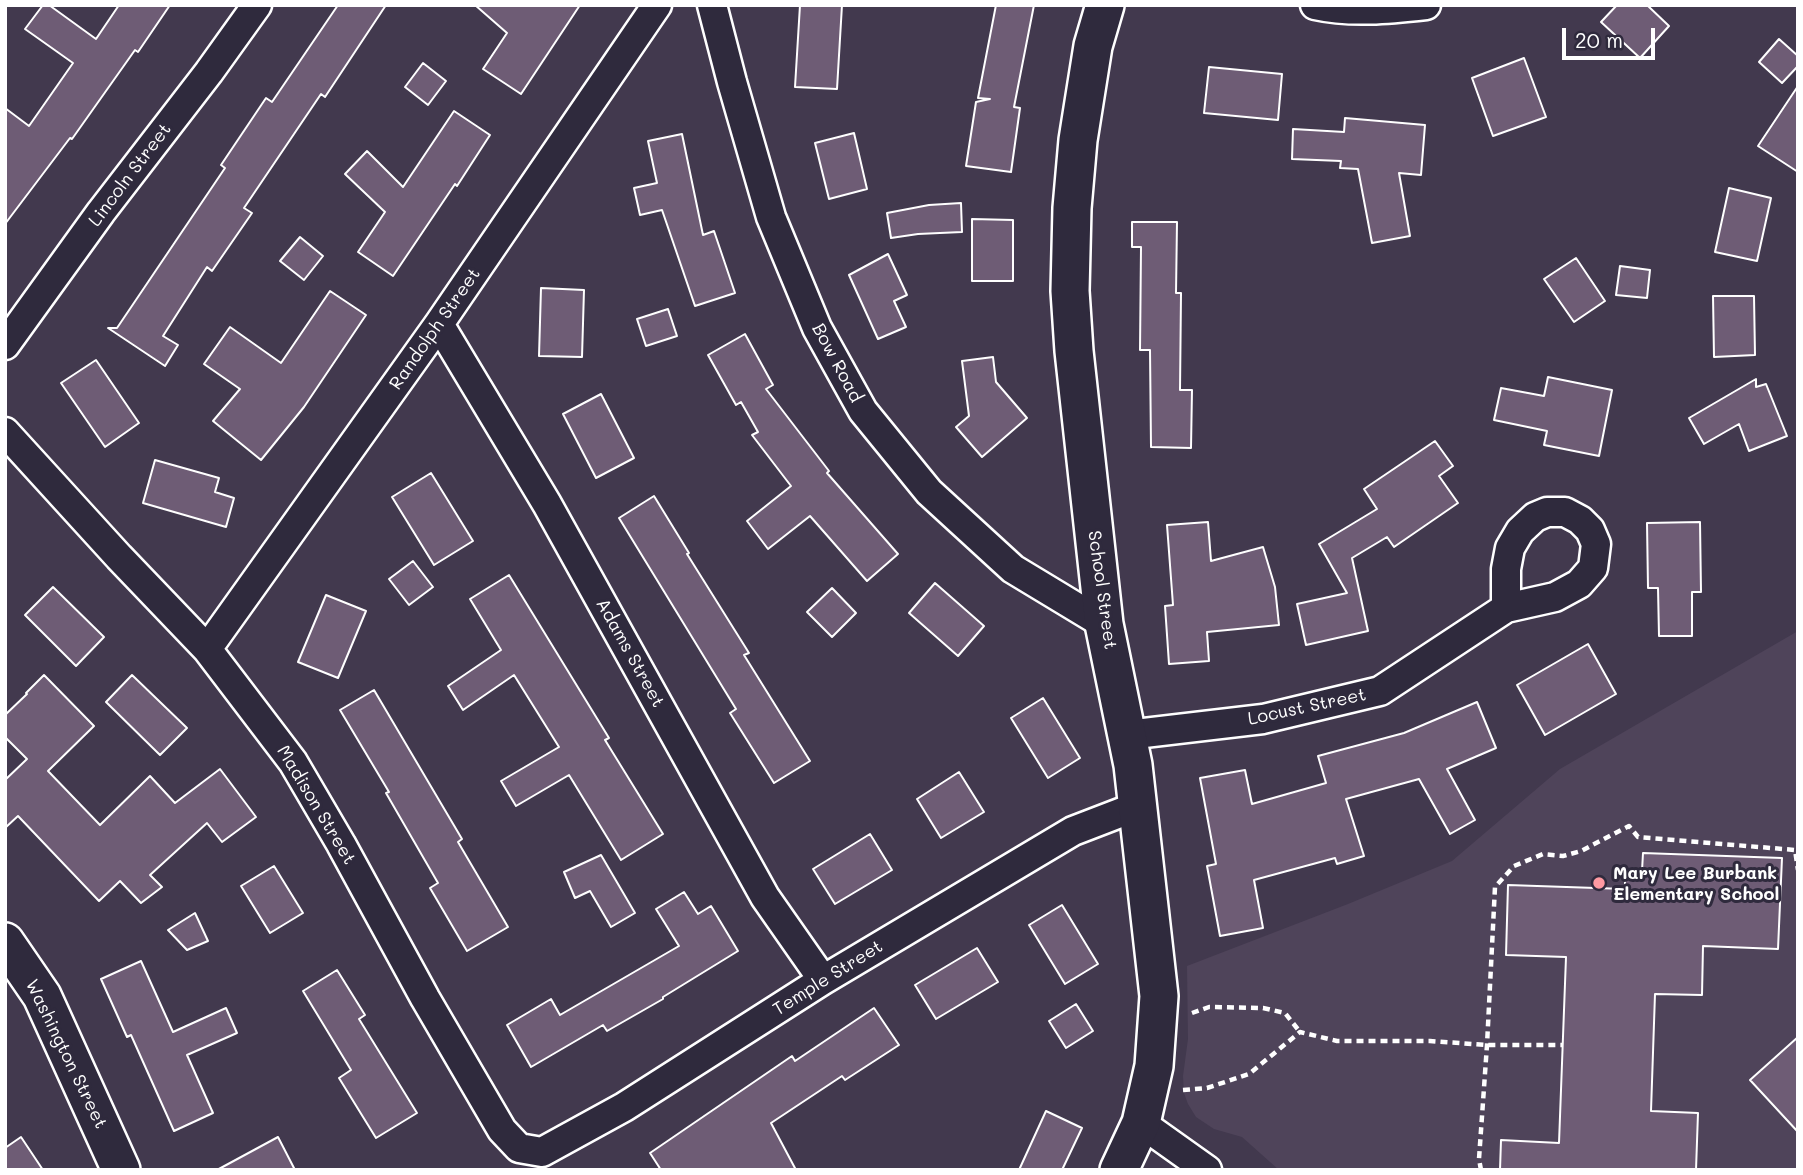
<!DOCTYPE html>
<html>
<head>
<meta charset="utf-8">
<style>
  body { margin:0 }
  #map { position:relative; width:1803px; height:1175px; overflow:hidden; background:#42394e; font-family:Mali,sans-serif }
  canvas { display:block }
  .frame { position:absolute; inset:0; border:7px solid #fff; pointer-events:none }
  .scale { position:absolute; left:1562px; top:28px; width:93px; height:32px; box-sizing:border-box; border:4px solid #fff; border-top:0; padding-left:9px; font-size:21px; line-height:24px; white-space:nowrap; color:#fff; -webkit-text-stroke:5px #2f2a3d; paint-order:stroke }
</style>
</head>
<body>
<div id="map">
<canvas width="1803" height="1175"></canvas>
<div class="frame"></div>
<div class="scale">20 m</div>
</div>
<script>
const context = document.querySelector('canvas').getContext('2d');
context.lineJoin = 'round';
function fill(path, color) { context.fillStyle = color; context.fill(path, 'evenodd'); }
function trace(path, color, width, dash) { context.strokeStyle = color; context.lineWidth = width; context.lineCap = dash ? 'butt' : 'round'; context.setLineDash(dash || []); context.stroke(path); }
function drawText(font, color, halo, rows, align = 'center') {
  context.font = font + ' Mali,sans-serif'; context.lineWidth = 6; context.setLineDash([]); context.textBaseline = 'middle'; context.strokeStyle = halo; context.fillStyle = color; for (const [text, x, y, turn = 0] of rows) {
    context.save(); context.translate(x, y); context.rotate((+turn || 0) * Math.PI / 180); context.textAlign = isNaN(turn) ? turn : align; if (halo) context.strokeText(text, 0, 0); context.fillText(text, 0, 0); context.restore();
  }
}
const built = new Path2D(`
  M 1798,631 L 1798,1170 L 1279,1170 L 1242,1137 L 1214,1129 L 1196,1117 L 1188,1104 L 1184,1093 L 1183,1076 L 1188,1039 L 1187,966 L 1348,904 L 1452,861 L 1560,769 Z`);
const building = new Path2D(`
  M 43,5 L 49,5 L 96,39 L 119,5 L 170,5 L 138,52 L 135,50 L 72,139 L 70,138 L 5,224 L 5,108 L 29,126 L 73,63 L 25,29 Z
  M 338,5 L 386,5 L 325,97 L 321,94 L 244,208 L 252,213 L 212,271 L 207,267 L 163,336 L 178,345 L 165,366 L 108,328 L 117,328 L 225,168 L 221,165 L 266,98 L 272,102 Z
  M 475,5 L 580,5 L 521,94 L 483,69 L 507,33 Z
  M 800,5 L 842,5 L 837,89 L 795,87 Z
  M 996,5 L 1034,5 L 1014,107 L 1020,108 L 1011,172 L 966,166 L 976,102 L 990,99 L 978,98 Z
  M 1617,5 L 1647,5 L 1669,26 L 1640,58 L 1601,22 Z
  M 1779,39 L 1798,56 L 1798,66 L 1782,83 L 1759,62 Z
  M 1524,58 L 1546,117 L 1493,136 L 1472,78 Z
  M 423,63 L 446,81 L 428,105 L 405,87 Z
  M 1209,67 L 1282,74 L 1278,120 L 1204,113 Z
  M 1798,86 L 1798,172 L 1758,146 Z
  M 454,111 L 490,135 L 457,186 L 455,184 L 393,276 L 358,252 L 385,212 L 345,174 L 367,151 L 403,187 Z
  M 1345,118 L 1425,125 L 1421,175 L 1399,173 L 1410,236 L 1372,243 L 1358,169 L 1340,168 L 1341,161 L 1292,159 L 1293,129 L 1344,132 Z
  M 854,133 L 867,189 L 829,199 L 815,143 Z
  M 682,134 L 703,235 L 714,231 L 735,293 L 695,306 L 662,210 L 640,215 L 634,188 L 657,183 L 648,141 Z
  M 1729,188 L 1771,198 L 1757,261 L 1715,252 Z
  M 961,203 L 962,232 L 918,234 L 891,238 L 887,213 L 929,205 Z
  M 972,219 L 1013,220 L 1013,281 L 972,281 Z
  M 1132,222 L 1177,222 L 1176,293 L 1181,293 L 1180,390 L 1192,390 L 1191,448 L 1151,447 L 1150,350 L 1140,350 L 1141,247 L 1132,247 Z
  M 300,237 L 323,256 L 304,280 L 280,261 Z
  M 888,254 L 907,295 L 894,301 L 906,327 L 878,339 L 849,275 Z
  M 1576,258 L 1605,301 L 1574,322 L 1544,279 Z
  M 1620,266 L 1650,270 L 1647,298 L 1616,295 Z
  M 541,288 L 584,290 L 582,357 L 539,356 Z
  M 330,291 L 366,315 L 304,407 L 261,460 L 213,421 L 240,389 L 204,364 L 230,327 L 281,363 Z
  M 1713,296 L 1754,296 L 1755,355 L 1714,357 Z
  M 668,309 L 677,336 L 646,346 L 637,319 Z
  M 745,334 L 773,385 L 766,389 L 829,471 L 827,473 L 898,554 L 867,581 L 810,516 L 768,549 L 747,521 L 791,486 L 752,435 L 758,432 L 741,402 L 736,405 L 708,355 Z
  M 993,357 L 996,382 L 1027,418 L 982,457 L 956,427 L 969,416 L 962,361 Z
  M 96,360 L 139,423 L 105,447 L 61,383 Z
  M 1548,377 L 1612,390 L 1599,456 L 1544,445 L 1547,431 L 1494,420 L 1501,388 L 1544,396 Z
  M 1756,379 L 1756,387 L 1766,384 L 1787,436 L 1749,451 L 1739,424 L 1704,444 L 1689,418 Z
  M 601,394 L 634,458 L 596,478 L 563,414 Z
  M 1435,441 L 1453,466 L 1439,476 L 1458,503 L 1394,547 L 1387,537 L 1352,558 L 1368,631 L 1306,645 L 1297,604 L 1347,593 L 1319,544 L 1377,509 L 1364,489 Z
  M 155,460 L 219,478 L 215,492 L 234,498 L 226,527 L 143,503 Z
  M 431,473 L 473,541 L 434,565 L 392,497 Z
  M 654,496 L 689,553 L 687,554 L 749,653 L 744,655 L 810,761 L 774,783 L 730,713 L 736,709 L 619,518 Z
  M 1208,522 L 1211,561 L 1263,547 L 1275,587 L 1279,625 L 1207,632 L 1209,661 L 1169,664 L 1165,606 L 1173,605 L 1167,525 Z
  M 1700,522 L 1701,592 L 1692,592 L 1692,636 L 1659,636 L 1658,588 L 1648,588 L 1647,523 Z
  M 413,561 L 433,587 L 409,605 L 389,579 Z
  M 509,575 L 609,738 L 605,740 L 663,834 L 621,860 L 569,775 L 516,806 L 501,781 L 559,747 L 514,675 L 463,710 L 448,686 L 501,650 L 470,599 Z
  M 935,583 L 984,626 L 958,656 L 909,613 Z
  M 53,587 L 104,637 L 76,666 L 25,615 Z
  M 832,588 L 856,613 L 832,637 L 807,612 Z
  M 326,595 L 366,611 L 338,678 L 298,662 Z
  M 1588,644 L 1616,694 L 1545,735 L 1517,685 Z
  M 44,675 L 94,726 L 48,771 L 100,825 L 150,776 L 175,803 L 220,769 L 256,817 L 222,842 L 207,823 L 150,875 L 162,887 L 141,903 L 120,881 L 99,901 L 18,816 L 5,828 L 5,780 L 27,759 L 5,737 L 5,715 L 27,694 L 26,693 Z
  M 132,675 L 187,728 L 160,755 L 106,702 Z
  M 374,690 L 462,839 L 458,842 L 508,927 L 467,951 L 430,888 L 438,883 L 386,793 L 389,792 L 340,710 Z
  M 1043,698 L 1080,758 L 1048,778 L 1011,718 Z
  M 1477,702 L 1496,748 L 1447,769 L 1475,820 L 1450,834 L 1419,779 L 1346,799 L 1364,856 L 1337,864 L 1335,858 L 1254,880 L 1263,928 L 1220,936 L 1207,866 L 1216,864 L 1200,778 L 1245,770 L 1252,804 L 1326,783 L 1318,756 L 1404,733 Z
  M 959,772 L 984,812 L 941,838 L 917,799 Z
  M 870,834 L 892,870 L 835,904 L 813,869 Z
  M 1643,853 L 1782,858 L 1778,949 L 1703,946 L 1702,995 L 1655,994 L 1651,1111 L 1698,1113 L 1696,1170 L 1500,1170 L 1501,1140 L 1559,1143 L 1566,957 L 1506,955 L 1508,885 L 1625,889 L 1625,870 L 1642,871 Z
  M 601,855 L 635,913 L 611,927 L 590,891 L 575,898 L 564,872 Z
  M 274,866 L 303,913 L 270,933 L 241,886 Z
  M 684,892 L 698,914 L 711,906 L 738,951 L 663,997 L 663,999 L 607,1031 L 603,1025 L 531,1067 L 507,1025 L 551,999 L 560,1015 L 679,946 L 656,909 Z
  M 1062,905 L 1098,964 L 1065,984 L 1029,925 Z
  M 195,913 L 208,941 L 187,950 L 168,930 Z
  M 977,948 L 998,982 L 936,1019 L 915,985 Z
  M 141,961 L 173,1032 L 226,1008 L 237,1033 L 187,1055 L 213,1113 L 174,1131 L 131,1035 L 127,1037 L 101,979 Z
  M 337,970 L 365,1015 L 359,1019 L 417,1113 L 376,1138 L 339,1078 L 351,1070 L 303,991 Z
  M 1076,1004 L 1093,1031 L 1066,1048 L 1049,1021 Z
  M 874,1008 L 899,1045 L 845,1080 L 842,1076 L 771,1123 L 796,1170 L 661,1170 L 650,1153 L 792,1056 L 795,1061 Z
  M 1798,1037 L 1798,1132 L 1750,1080 Z
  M 1046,1111 L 1082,1128 L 1062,1170 L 1019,1170 Z
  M 21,1137 L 43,1170 L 5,1170 L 5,1148 Z
  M 278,1137 L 295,1170 L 217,1170 Z`);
const path = new Path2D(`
  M 1192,1013 L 1209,1007 L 1263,1008 L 1285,1013 L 1300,1032
  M 1183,1090 L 1207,1088 L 1249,1074 L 1300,1032 L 1337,1041 L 1430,1041 L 1487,1045 L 1563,1045
  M 1481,1170 L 1479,1159 L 1487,1045 L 1495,887 L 1514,866 L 1543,854 L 1563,856 L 1581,851 L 1629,826 L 1638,837 L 1795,850 L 1798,870`);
const minor = new Path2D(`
  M 712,5 L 732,82 L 771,217 L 817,328 L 863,411 L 929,492 L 1013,569 L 1104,624
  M 1315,5 C 1351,13 1390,9 1426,5
  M 439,324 L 547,504 L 765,897 L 823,980
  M 5,345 L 101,212 L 209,72 L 257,5
  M 5,432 L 119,557 L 207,649 L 293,762 L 341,844 L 425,998 L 502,1130 L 519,1148 L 542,1152 L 624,1107 L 823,980 L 1073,831 L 1138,806
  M 207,649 L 439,324 L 657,5
  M 1127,735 L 1263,719 L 1380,691 L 1506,608 L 1555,597 L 1579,584 L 1593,568 L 1596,544 L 1590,530 L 1580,520 L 1565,512 L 1547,512 L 1535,517 L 1520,531 L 1510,548 L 1506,569 L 1506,608
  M 1141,1123 L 1207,1170`);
const tertiary = new Path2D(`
  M 1105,5 L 1093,46 L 1078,140 L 1072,208 L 1070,291 L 1074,351 L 1104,624 L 1133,765 L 1159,996 L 1154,1066 L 1141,1123 L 1119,1170
  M 5,942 L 42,996 L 121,1170`);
const markers = [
  [1599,883,7,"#ff9aa2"]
];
const streetNames = [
  ["Lincoln Street",130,175,-53],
  ["Randolph Street",435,329,-55],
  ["Bow Road",837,363,62],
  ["School Street",1102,590,82],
  ["Adams Street",630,653,61],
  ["Locust Street",1307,707,-12],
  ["Madison Street",316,805,59],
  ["Temple Street",828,978,-32],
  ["Washington Street",66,1054,64]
];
const poiNames = [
  ["Mary Lee Burbank",1613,873],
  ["Elementary School",1613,894]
];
fill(built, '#4f445a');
fill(building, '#6e5c75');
trace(building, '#fff', 2);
trace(minor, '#fff', 33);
trace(tertiary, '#fff', 42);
trace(path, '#fff', 4.5, [7, 5]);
trace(minor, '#2f2a3d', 28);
trace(tertiary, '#2f2a3d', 37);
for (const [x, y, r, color] of markers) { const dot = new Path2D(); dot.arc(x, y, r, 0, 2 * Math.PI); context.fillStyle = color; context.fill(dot); trace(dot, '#2f2a3d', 2.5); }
drawText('18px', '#fff', '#2f2a3d', streetNames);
drawText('bold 18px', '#fff', '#2f2a3d', poiNames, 'left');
</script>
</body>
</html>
